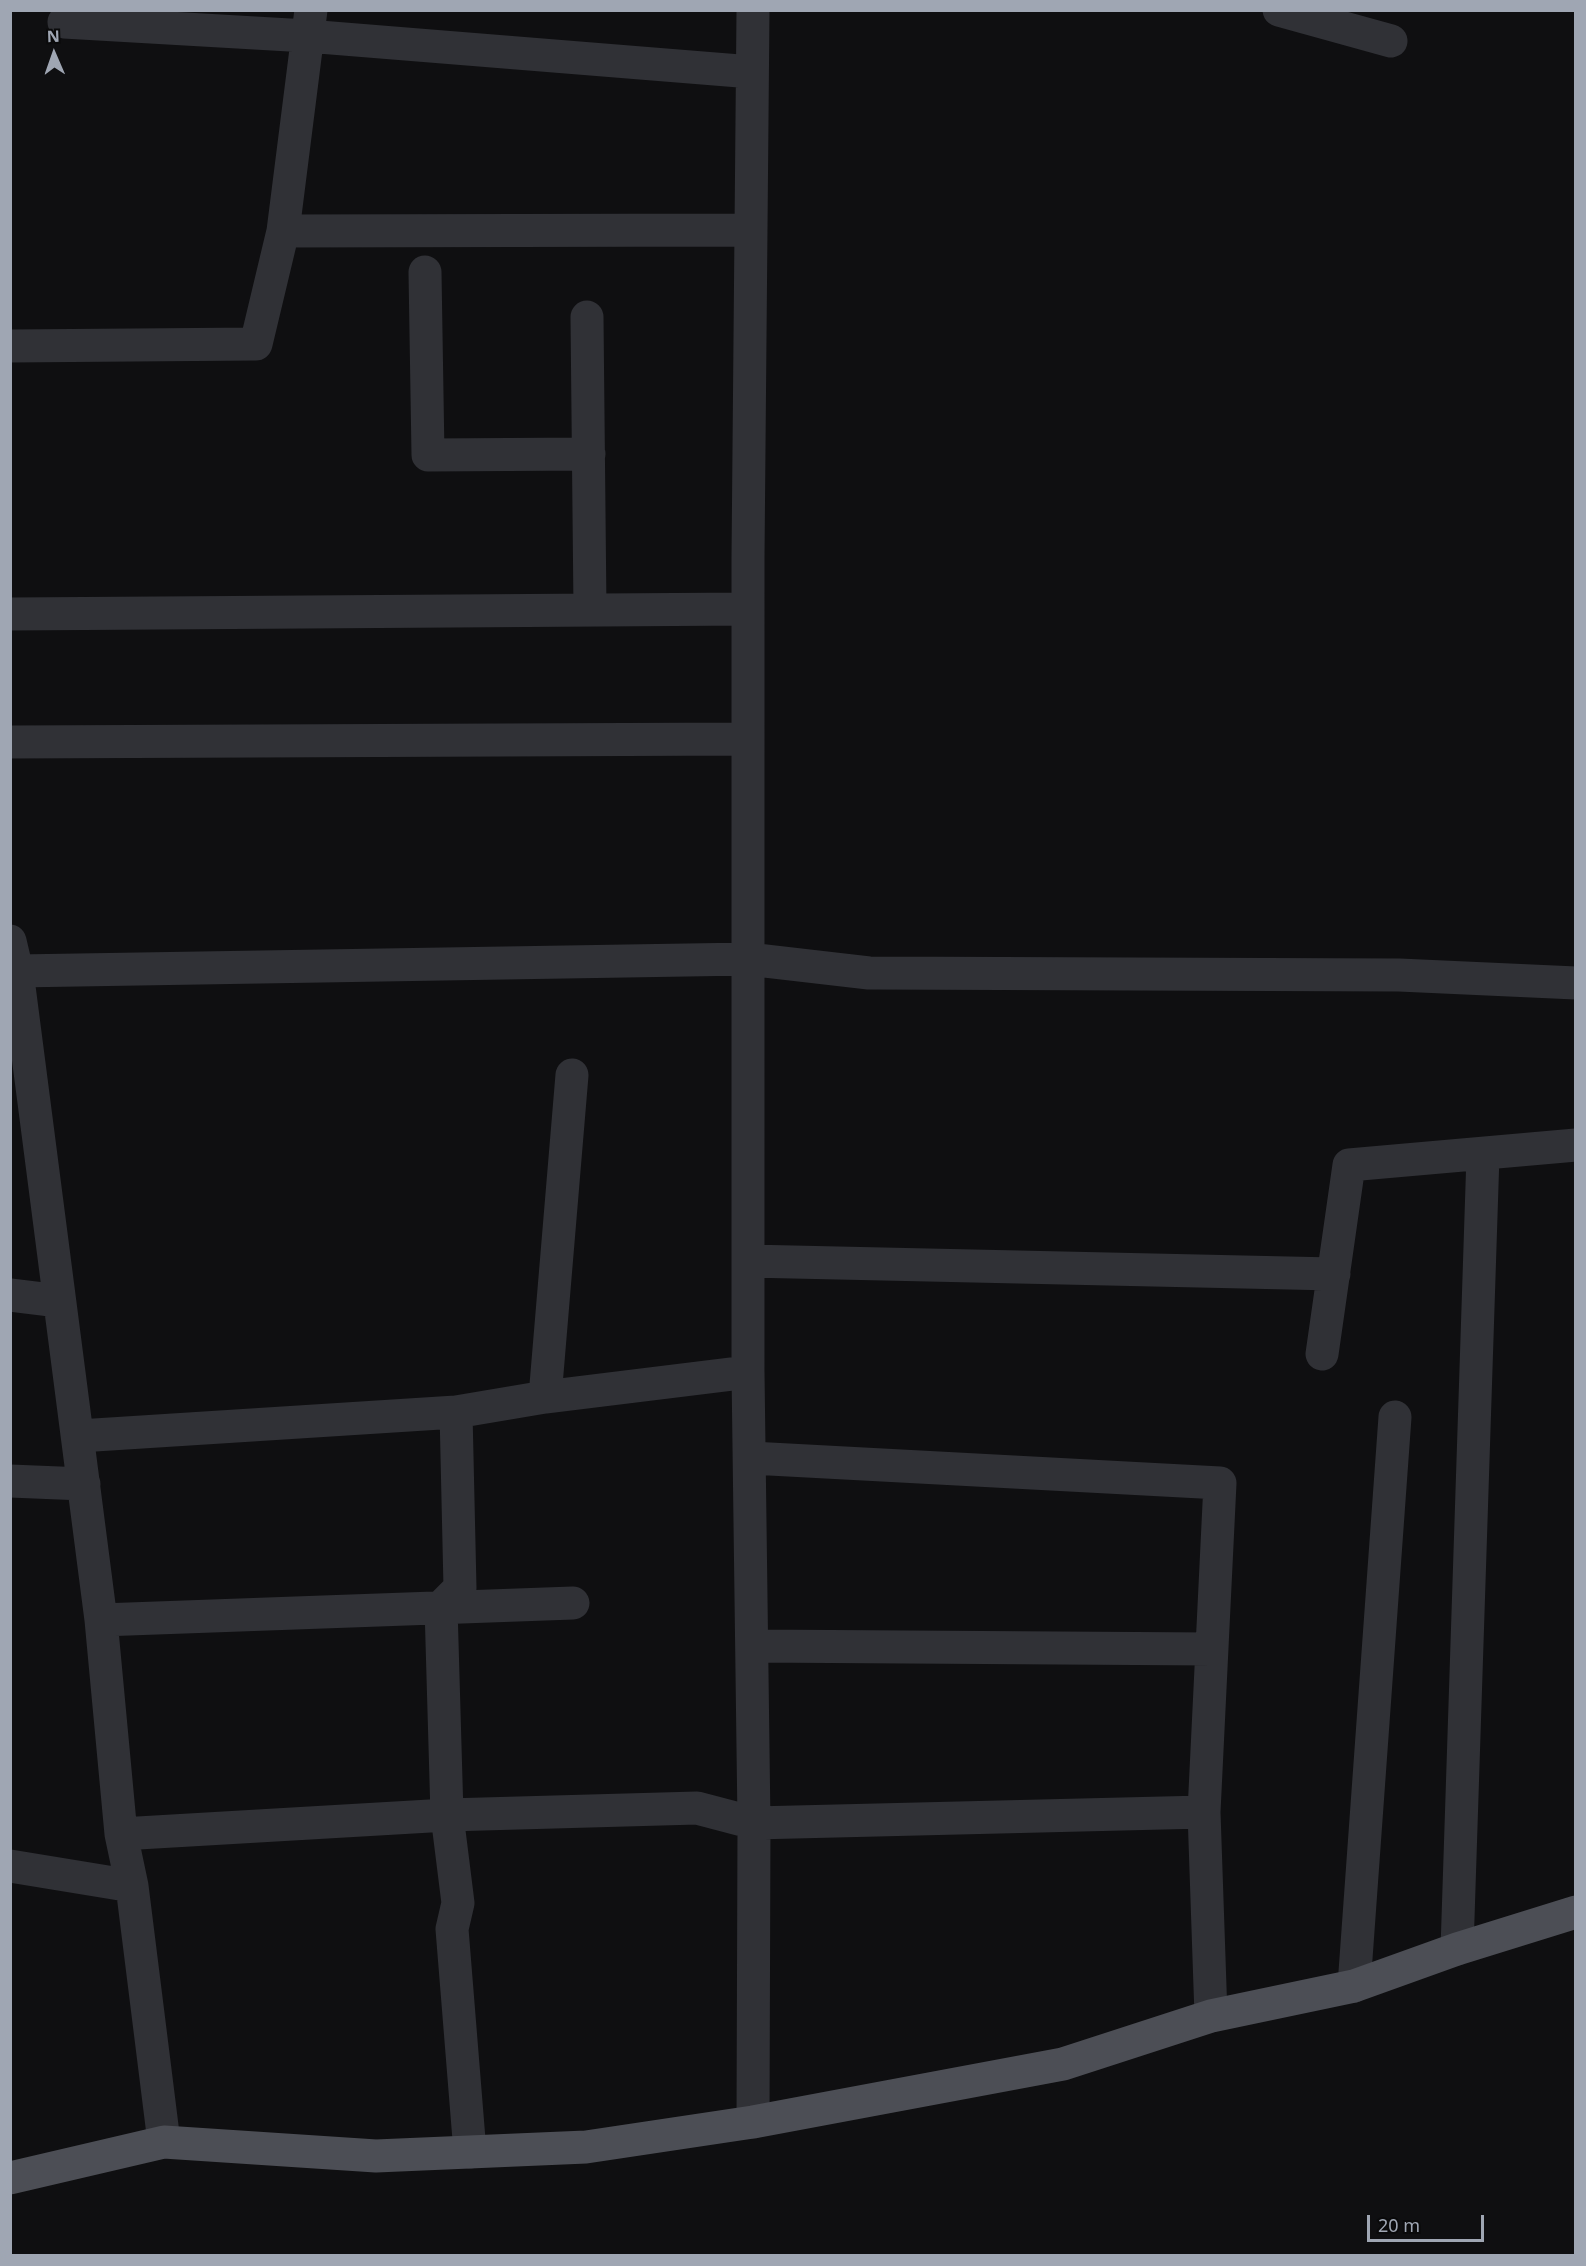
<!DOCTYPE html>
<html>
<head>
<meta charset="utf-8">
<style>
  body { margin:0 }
  #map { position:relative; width:1586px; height:2266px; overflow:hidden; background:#0f0f11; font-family:"Noto Sans",sans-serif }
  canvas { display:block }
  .frame { position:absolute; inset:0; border:12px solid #9fa6b3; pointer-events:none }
  .north { position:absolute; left:24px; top:24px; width:60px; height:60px; -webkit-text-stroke:4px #0a0a0b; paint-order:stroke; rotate:358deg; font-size:16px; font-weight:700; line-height:24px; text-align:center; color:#9fa6b3 }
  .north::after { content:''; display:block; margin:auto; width:21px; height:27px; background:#9fa6b3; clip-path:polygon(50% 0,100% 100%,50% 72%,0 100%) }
  .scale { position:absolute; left:1367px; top:2215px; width:117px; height:27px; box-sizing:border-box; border:3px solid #9fa6b3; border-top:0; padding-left:8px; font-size:18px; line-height:21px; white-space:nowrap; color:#9fa6b3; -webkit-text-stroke:4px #0a0a0b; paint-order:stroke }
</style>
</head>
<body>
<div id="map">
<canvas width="1586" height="2266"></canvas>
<div class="frame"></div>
<div class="north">N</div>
<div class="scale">20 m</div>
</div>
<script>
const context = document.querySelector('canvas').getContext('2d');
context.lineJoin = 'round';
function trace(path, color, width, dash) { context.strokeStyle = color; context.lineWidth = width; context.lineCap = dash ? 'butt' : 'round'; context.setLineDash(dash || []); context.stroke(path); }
const minor = new Path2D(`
  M 1279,10 L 1391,41
  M 64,22 L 307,36 L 752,72
  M 283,231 L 751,230
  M 425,272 L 428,455 L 589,454
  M 587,317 L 590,610
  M 10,346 L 256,344 L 283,231 L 311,10
  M 10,614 L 748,609
  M 10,742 L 748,739
  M 10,941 L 17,971 L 101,1620 L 121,1834 L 132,1886 L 164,2142
  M 17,971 L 748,959 L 869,973 L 1399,975 L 1576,983
  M 748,1261 L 1334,1274
  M 10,1295 L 59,1301
  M 1322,1354 L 1349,1165 L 1576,1145
  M 545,1397 L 572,1075
  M 456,1412 L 460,1588 L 441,1607 L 447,1815 L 458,1903 L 452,1929 L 470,2152
  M 79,1436 L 456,1412 L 545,1397 L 748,1372
  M 751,1458 L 1220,1483 L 1204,1812 L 1211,2016
  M 10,1481 L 84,1484
  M 101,1620 L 573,1603
  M 754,1646 L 1212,1649
  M 121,1834 L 447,1815 L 697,1808 L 754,1823 L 1204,1812
  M 10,1866 L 132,1886
  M 1457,1949 L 1483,1155
  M 1354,1986 L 1395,1417
  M 753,2122 L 754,1823 L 748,1372 L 748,557 L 753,10`);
const major = new Path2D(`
  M 10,2178 L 164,2142 L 376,2156 L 586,2147 L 753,2122 L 1063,2064 L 1211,2016 L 1354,1986 L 1457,1949 L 1576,1912`);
trace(minor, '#303136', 33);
trace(major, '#4c4e55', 33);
</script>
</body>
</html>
